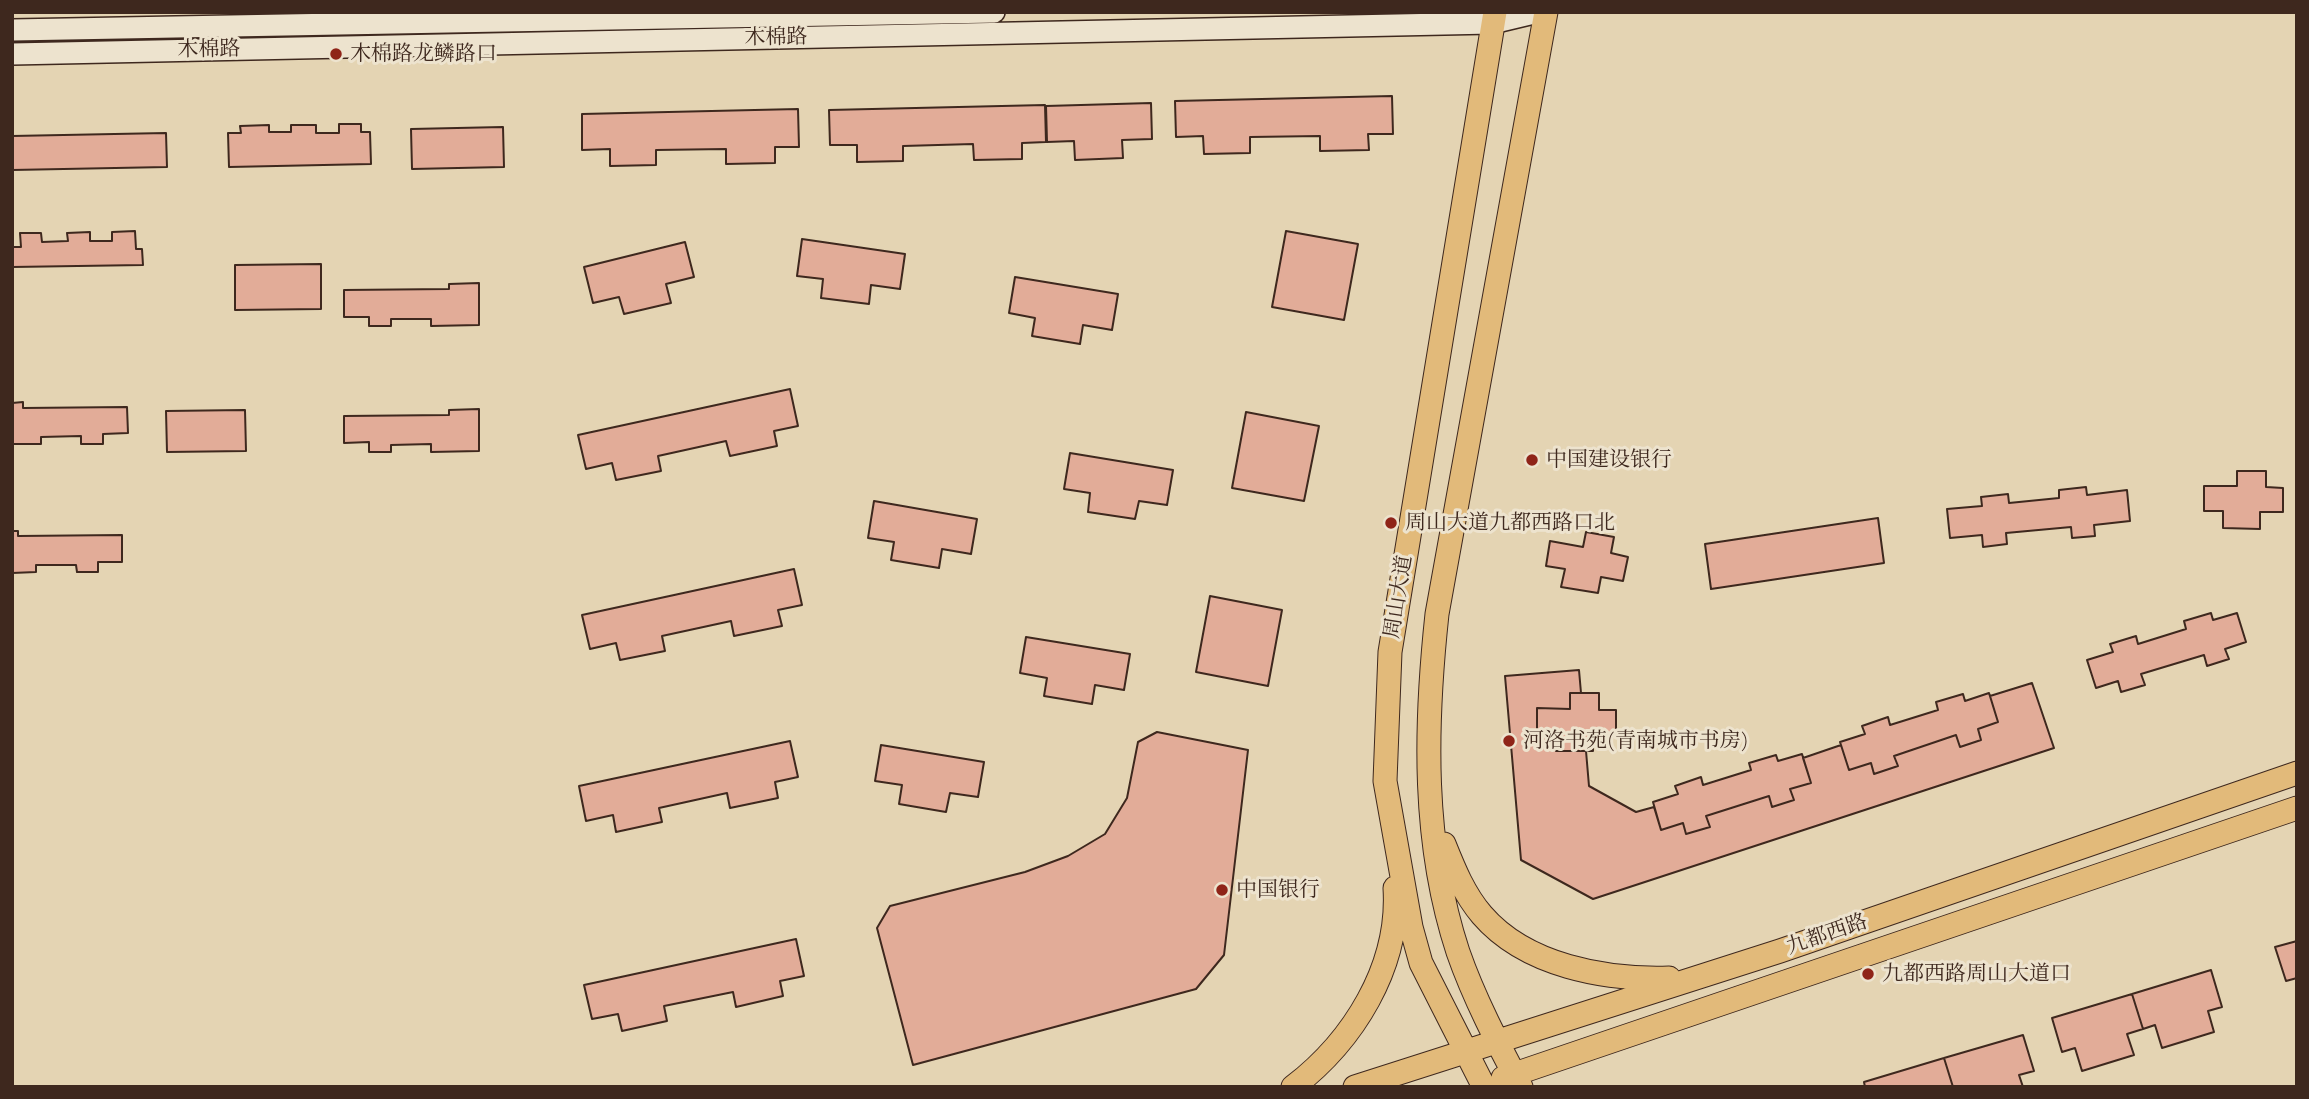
<!DOCTYPE html>
<html>
<head>
<meta charset="utf-8">
<style>
  body { margin:0 }
  #map { position:relative; width:2309px; height:1099px; overflow:hidden; background:#e4d4b3; font-family:"Old Standard TT",serif }
  canvas { display:block }
  .frame { position:absolute; inset:0; border:14px solid #3e281e; pointer-events:none }
</style>
</head>
<body>
<div id="map">
<canvas width="2309" height="1099"></canvas>
<div class="frame"></div>
</div>
<script>
const context = document.querySelector('canvas').getContext('2d');
context.lineJoin = 'round';
function fill(path, color) { context.fillStyle = color; context.fill(path, 'evenodd'); }
function trace(path, color, width, dash) { context.strokeStyle = color; context.lineWidth = width; context.lineCap = dash ? 'butt' : 'round'; context.setLineDash(dash || []); context.stroke(path); }
function drawText(font, color, halo, rows, align = 'center') {
  context.font = font + ' "Old Standard TT","Noto Serif SC",serif'; context.lineWidth = 6; context.setLineDash([]); context.textBaseline = 'middle'; context.strokeStyle = halo; context.fillStyle = color; for (const [text, x, y, turn = 0] of rows) {
    context.save(); context.translate(x, y); context.rotate((+turn || 0) * Math.PI / 180); context.textAlign = isNaN(turn) ? turn : align; if (halo) context.strokeText(text, 0, 0); context.fillText(text, 0, 0); context.restore();
  }
}
const building = new Path2D(`
  M 1392,96 L 1393,134 L 1368,134 L 1369,150 L 1320,151 L 1320,136 L 1250,137 L 1250,153 L 1204,154 L 1203,136 L 1176,137 L 1175,101 Z
  M 1151,103 L 1152,139 L 1122,140 L 1123,158 L 1075,160 L 1074,141 L 1047,142 L 1046,106 Z
  M 1045,105 L 1046,142 L 1022,143 L 1022,159 L 974,160 L 973,144 L 903,146 L 903,161 L 857,162 L 857,145 L 830,145 L 829,110 Z
  M 798,109 L 799,147 L 775,147 L 775,163 L 726,164 L 726,149 L 656,150 L 656,165 L 610,166 L 610,149 L 582,150 L 582,114 Z
  M 339,124 L 361,124 L 361,132 L 370,132 L 371,164 L 229,167 L 228,133 L 241,133 L 240,126 L 269,125 L 269,132 L 291,132 L 291,125 L 316,125 L 316,133 L 339,133 Z
  M 503,127 L 504,167 L 412,169 L 411,129 Z
  M 166,133 L 167,167 L 12,170 L 12,136 Z
  M 135,231 L 136,249 L 142,249 L 143,265 L 12,267 L 12,247 L 21,247 L 20,233 L 41,233 L 42,242 L 68,241 L 67,233 L 90,232 L 90,241 L 112,241 L 112,232 Z
  M 1286,231 L 1358,244 L 1344,320 L 1272,307 Z
  M 802,239 L 905,254 L 900,289 L 871,285 L 869,304 L 821,298 L 823,279 L 797,276 Z
  M 685,242 L 694,277 L 666,284 L 671,303 L 624,314 L 619,297 L 593,303 L 584,267 Z
  M 321,264 L 321,309 L 235,310 L 235,265 Z
  M 1015,277 L 1118,294 L 1112,330 L 1083,325 L 1080,344 L 1032,336 L 1035,318 L 1009,313 Z
  M 479,283 L 479,325 L 431,326 L 431,319 L 391,319 L 391,326 L 369,326 L 369,317 L 344,317 L 344,290 L 449,289 L 449,284 Z
  M 790,389 L 798,426 L 774,431 L 777,446 L 730,456 L 726,441 L 658,456 L 661,471 L 616,480 L 612,463 L 586,469 L 578,435 Z
  M 23,402 L 23,408 L 127,407 L 128,433 L 103,434 L 103,444 L 81,444 L 81,436 L 41,437 L 41,444 L 12,444 L 12,403 Z
  M 479,409 L 479,451 L 431,452 L 431,444 L 391,445 L 391,452 L 369,452 L 369,442 L 344,443 L 344,416 L 449,415 L 449,410 Z
  M 245,410 L 246,451 L 167,452 L 166,411 Z
  M 1246,412 L 1319,426 L 1304,501 L 1232,488 Z
  M 1070,453 L 1173,470 L 1167,505 L 1139,501 L 1135,519 L 1088,512 L 1090,493 L 1064,489 Z
  M 2237,471 L 2266,471 L 2266,487 L 2283,488 L 2283,512 L 2260,512 L 2260,529 L 2223,528 L 2223,511 L 2204,511 L 2204,486 L 2237,486 Z
  M 2086,487 L 2087,495 L 2127,490 L 2130,521 L 2094,525 L 2095,536 L 2072,538 L 2071,527 L 2006,533 L 2007,544 L 1983,547 L 1982,535 L 1950,538 L 1947,509 L 1982,506 L 1981,497 L 2008,494 L 2009,503 L 2059,498 L 2059,490 Z
  M 874,501 L 977,519 L 971,554 L 942,549 L 939,568 L 891,560 L 894,542 L 868,538 Z
  M 1878,518 L 1884,563 L 1711,589 L 1705,544 Z
  M 12,531 L 18,531 L 18,536 L 122,535 L 122,562 L 98,562 L 98,572 L 77,572 L 76,565 L 36,565 L 36,572 L 12,573 Z
  M 1586,532 L 1614,537 L 1611,553 L 1628,557 L 1623,581 L 1601,577 L 1598,593 L 1561,587 L 1565,569 L 1546,566 L 1550,541 L 1583,547 Z
  M 794,569 L 802,605 L 778,610 L 782,626 L 734,636 L 731,621 L 662,636 L 665,651 L 620,660 L 616,643 L 590,649 L 582,615 Z
  M 1210,596 L 1282,610 L 1268,686 L 1196,672 Z
  M 2211,613 L 2213,620 L 2237,613 L 2246,642 L 2225,649 L 2229,659 L 2207,666 L 2204,655 L 2141,674 L 2145,685 L 2121,692 L 2118,681 L 2096,688 L 2087,660 L 2113,652 L 2110,644 L 2136,636 L 2138,644 L 2186,629 L 2184,621 Z
  M 1026,637 L 1130,654 L 1124,690 L 1095,685 L 1092,704 L 1044,696 L 1047,678 L 1020,673 Z
  M 1579,670 L 1581,693 L 1570,693 L 1570,709 L 1537,708 L 1537,733 L 1556,733 L 1556,751 L 1586,751 L 1589,786 L 1636,812 L 1654,807 L 1661,830 L 1683,823 L 1686,834 L 1710,827 L 1706,816 L 1769,796 L 1772,807 L 1794,800 L 1790,789 L 1811,783 L 1803,758 L 1841,745 L 1849,770 L 1871,763 L 1874,774 L 1898,766 L 1894,756 L 1956,735 L 1960,747 L 1981,740 L 1978,729 L 1998,722 L 1990,696 L 2032,683 L 2054,748 L 1593,899 L 1521,860 L 1505,676 Z
  M 1570,693 L 1599,693 L 1599,710 L 1616,710 L 1616,735 L 1593,735 L 1593,751 L 1556,751 L 1556,733 L 1537,733 L 1537,708 L 1570,709 Z
  M 1989,693 L 1998,722 L 1978,729 L 1981,740 L 1960,747 L 1956,735 L 1894,756 L 1898,766 L 1874,774 L 1871,763 L 1849,770 L 1840,742 L 1865,734 L 1862,726 L 1888,717 L 1890,725 L 1938,710 L 1936,702 L 1963,694 L 1965,701 Z
  M 1157,732 L 1248,750 L 1224,955 L 1196,989 L 913,1065 L 877,928 L 890,906 L 1025,872 L 1068,856 L 1105,834 L 1127,798 L 1138,742 Z
  M 790,741 L 798,777 L 775,782 L 778,798 L 730,808 L 727,793 L 659,808 L 662,822 L 616,832 L 613,815 L 586,821 L 579,786 Z
  M 881,745 L 984,762 L 978,797 L 950,793 L 946,812 L 899,804 L 902,785 L 875,781 Z
  M 1802,754 L 1811,783 L 1790,789 L 1794,800 L 1772,807 L 1769,796 L 1706,816 L 1710,827 L 1686,834 L 1683,823 L 1661,830 L 1653,802 L 1678,794 L 1675,786 L 1701,777 L 1703,785 L 1751,770 L 1749,763 L 1776,755 L 1778,761 Z
  M 796,939 L 804,976 L 780,981 L 783,996 L 736,1007 L 733,992 L 664,1006 L 667,1021 L 622,1031 L 618,1014 L 592,1019 L 584,985 Z
  M 2297,941 L 2297,978 L 2286,981 L 2275,947 Z
  M 2211,970 L 2222,1007 L 2208,1011 L 2214,1032 L 2162,1048 L 2155,1025 L 2143,1029 L 2132,994 Z
  M 2132,994 L 2143,1029 L 2127,1034 L 2134,1055 L 2082,1071 L 2075,1048 L 2062,1052 L 2052,1018 Z
  M 2023,1035 L 2034,1071 L 2019,1075 L 2023,1087 L 1953,1087 L 1944,1058 Z
  M 1944,1058 L 1953,1087 L 1865,1087 L 1864,1082 Z`);
const secondary = new Path2D(`
  M 12,30 L 994,12
  M 12,54 L 1492,23 L 1538,12`);
const primary = new Path2D(`
  M 1444,844 C 1454,869 1464,894 1482,915 C 1526,966 1605,980 1669,978
  M 1503,1078 L 2297,808
  M 1293,1087 C 1353,1041 1400,967 1395,888
  M 1355,1087 L 1780,951 L 2297,773
  M 1484,1087 L 1421,963 L 1411,927 L 1385,781 L 1390,652 L 1495,12
  M 1521,1087 C 1498,1044 1474,998 1458,952 C 1422,843 1425,726 1437,614 L 1546,12`);
const markers = [
  [336,54,7,"#8f2418"],
  [1532,460,7,"#8f2418"],
  [1391,523,7,"#8f2418"],
  [1509,741,7,"#8f2418"],
  [1222,890,7,"#8f2418"],
  [1868,974,7,"#8f2418"]
];
const streetNames = [
  ["木棉路",776,38,-1],
  ["木棉路",209,50,-1],
  ["周山大道",1399,597,-81],
  ["九都西路",1827,935,-19]
];
const poiNames = [
  ["木棉路龙鳞路口",350,54],
  ["中国建设银行",1546,460],
  ["周山大道九都西路口北",1405,523],
  ["河洛书苑(青南城市书房)",1523,741],
  ["中国银行",1236,890],
  ["九都西路周山大道口",1882,974]
];
fill(building, '#e2ac98');
trace(building, '#3e281e', 2);
trace(secondary, '#3e281e', 24);
trace(primary, '#3e281e', 25);
trace(secondary, '#ede3ce', 21);
trace(primary, '#e2ba7a', 23);
for (const [x, y, r, color] of markers) { const dot = new Path2D(); dot.arc(x, y, r, 0, 2 * Math.PI); context.fillStyle = color; context.fill(dot); trace(dot, '#ede3ce', 2.5); }
drawText('21px', '#3e281e', '#ede3ce', streetNames);
drawText('21px', '#3e281e', '#ede3ce', poiNames, 'left');
</script>
</body>
</html>
